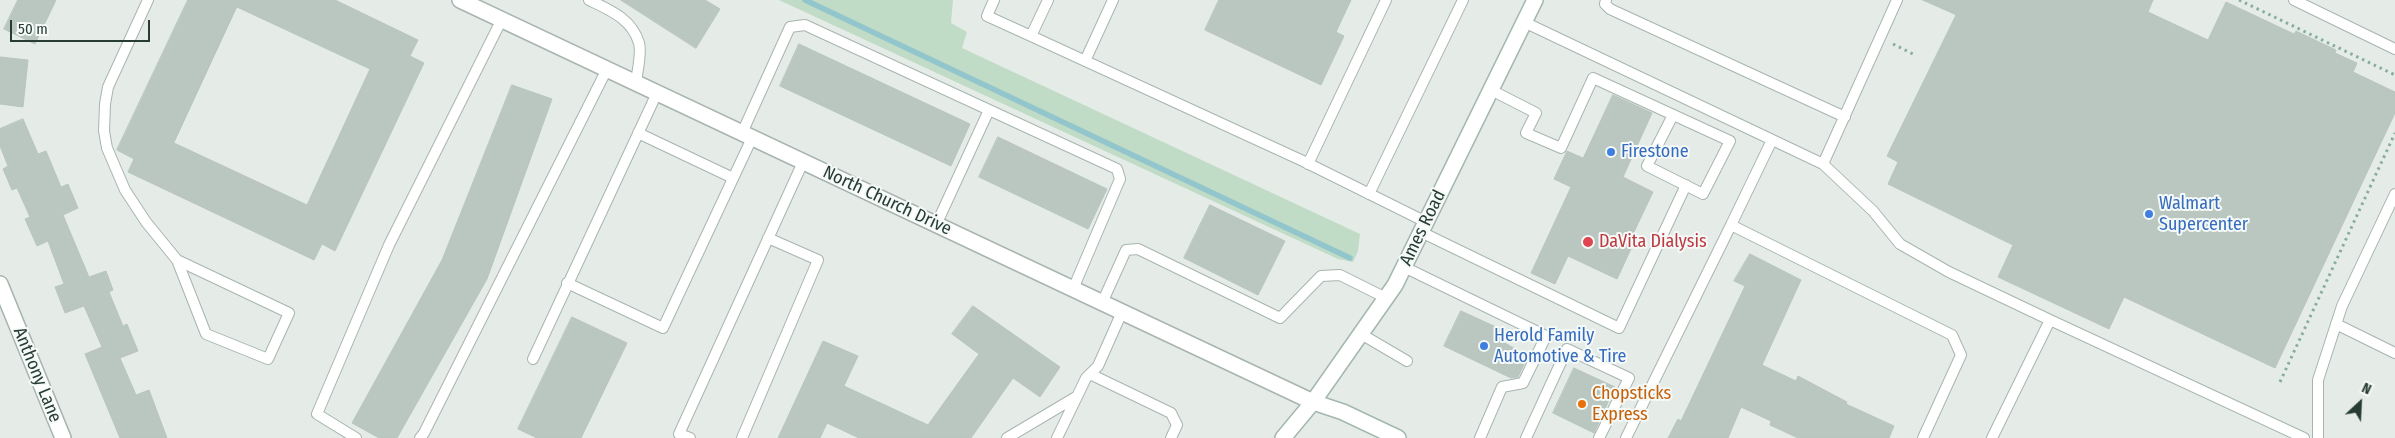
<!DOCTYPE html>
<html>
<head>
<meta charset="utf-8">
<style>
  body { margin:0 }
  #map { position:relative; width:2395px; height:438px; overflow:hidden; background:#e5ece8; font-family:"Fira Sans Condensed",sans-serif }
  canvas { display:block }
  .north { position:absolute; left:2335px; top:378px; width:50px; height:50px; -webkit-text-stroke:4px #f5f9f7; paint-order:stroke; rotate:25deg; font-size:14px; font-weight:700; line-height:20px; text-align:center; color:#263c35 }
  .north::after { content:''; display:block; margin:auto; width:18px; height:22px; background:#263c35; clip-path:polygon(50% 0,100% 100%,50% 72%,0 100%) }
  .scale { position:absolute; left:10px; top:20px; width:140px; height:22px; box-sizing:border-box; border:2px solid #263c35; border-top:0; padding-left:6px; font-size:15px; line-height:18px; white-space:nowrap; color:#263c35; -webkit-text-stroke:4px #f5f9f7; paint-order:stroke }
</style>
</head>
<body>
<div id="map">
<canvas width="2395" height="438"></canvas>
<div class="north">N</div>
<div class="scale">50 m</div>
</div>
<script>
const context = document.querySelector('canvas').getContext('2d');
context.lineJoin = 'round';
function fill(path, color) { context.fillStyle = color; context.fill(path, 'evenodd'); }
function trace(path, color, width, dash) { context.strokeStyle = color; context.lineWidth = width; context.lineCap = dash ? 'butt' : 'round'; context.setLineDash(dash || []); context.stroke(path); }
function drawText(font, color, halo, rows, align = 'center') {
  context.font = font + ' "Fira Sans Condensed",sans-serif'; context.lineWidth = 4; context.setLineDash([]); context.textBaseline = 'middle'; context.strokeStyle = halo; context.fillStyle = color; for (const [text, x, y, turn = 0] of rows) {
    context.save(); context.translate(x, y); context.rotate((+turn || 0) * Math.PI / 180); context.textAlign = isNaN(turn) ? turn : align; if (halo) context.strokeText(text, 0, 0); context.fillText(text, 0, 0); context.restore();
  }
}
const green = new Path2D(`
  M 779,0 L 953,0 L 951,23 L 967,32 L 962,48 L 1360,234 L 1358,251 L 1353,262 L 1338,259 Z`);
const stream = new Path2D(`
  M 805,0 L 1350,258`);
const building = new Path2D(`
  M 18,0 L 56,0 L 35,44 L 4,29 Z
  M 188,0 L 335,0 L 418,40 L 410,56 L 424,63 L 335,251 L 322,244 L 314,260 L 128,172 L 134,159 L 117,150 ZM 237,7 L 370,69 L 307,205 L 174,143 Z
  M 621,0 L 705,0 L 720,9 L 696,48 Z
  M 1219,0 L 1351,0 L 1336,32 L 1344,36 L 1321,85 L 1205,30 Z
  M 1923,0 L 2153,0 L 2148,12 L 2208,40 L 2226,2 L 2294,34 L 2296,31 L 2336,50 L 2335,53 L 2357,63 L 2353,72 L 2395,92 L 2395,113 L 2275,368 L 2124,297 L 2109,329 L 1998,277 L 2013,245 L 1888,184 L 1898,162 L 1887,156 L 1956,15 Z
  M 799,44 L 970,124 L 951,166 L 780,86 Z
  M 0,57 L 28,60 L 23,107 L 0,104 Z
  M 512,85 L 552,99 L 487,279 L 397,438 L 379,438 L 352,423 L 442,260 Z
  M 1613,95 L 1652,113 L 1623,177 L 1653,192 L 1633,234 L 1637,236 L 1617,279 L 1568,256 L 1555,284 L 1531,273 L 1571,187 L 1554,179 L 1567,151 L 1583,158 Z
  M 23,119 L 38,154 L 46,151 L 61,187 L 68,184 L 78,208 L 63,215 L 89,277 L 106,271 L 113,290 L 109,292 L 123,326 L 127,324 L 138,351 L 120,358 L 136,395 L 149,390 L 167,438 L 120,438 L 85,354 L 102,347 L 84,306 L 65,313 L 55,287 L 64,284 L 48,241 L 37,246 L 25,219 L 30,217 L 17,188 L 12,190 L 3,169 L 8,166 L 0,146 L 0,129 Z
  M 998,137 L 1107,189 L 1088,229 L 979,177 Z
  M 1210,205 L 1285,241 L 1258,295 L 1184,258 Z
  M 1750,254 L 1801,280 L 1762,365 L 1796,381 L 1798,376 L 1847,402 L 1846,404 L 1894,426 L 1889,438 L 1798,438 L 1770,425 L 1771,421 L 1741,407 L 1728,438 L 1668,438 L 1678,419 L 1681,421 L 1745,286 L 1734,281 Z
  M 973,306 L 1060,367 L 1040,397 L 1013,378 L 971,438 L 859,438 L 827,423 L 820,438 L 778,438 L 823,341 L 858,356 L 844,386 L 928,425 L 979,354 L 952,334 Z
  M 1461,311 L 1507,332 L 1503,342 L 1528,356 L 1518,377 L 1511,378 L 1444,346 Z
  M 572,317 L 627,343 L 581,438 L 537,438 L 518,429 Z
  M 1574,368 L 1615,387 L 1594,433 L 1553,413 Z`);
const path = new Path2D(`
  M 2239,0 L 2395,75
  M 1893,44 L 1913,54
  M 2280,382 L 2395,133`);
const lane = new Path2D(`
  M 148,0 L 108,87 L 105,104 L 104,131 L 107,148 L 125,190 L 146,222 L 177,260 L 206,334 L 268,359 L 289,313 L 177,260
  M 589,0 C 610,10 632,19 639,43 C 642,54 637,71 636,83
  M 994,0 L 987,16 L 1031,36
  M 1048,0 L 1031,36 L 1303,161 L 1426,222
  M 1606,0 L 1605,4 L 1610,9 L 1845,117
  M 2294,0 L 2395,49
  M 1524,22 L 1823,164 L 1873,211 L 1900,244 L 1949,272 L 2050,320 L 1992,438
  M 1085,61 L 1113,0
  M 1491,90 L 1536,113 L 1526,133 L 1561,148 L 1593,78 L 1730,141 L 1703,194 L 1647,166 L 1673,115
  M 638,133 L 733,178
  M 742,133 L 790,27 L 805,25 L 1117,169 L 1120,179 L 1073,289
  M 1308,164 L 1386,0
  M 1823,164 L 1897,0
  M 1369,194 L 1463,0
  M 936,225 L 989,110
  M 1731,225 L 1772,140
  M 1421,232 L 1619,328 L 1686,185
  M 1404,267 L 1546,336 L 1523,383 L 1502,387 L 1480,438
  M 567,283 L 663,328 L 752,138
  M 1102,303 L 1126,250 L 1138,249 L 1280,318 L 1321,276 L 1340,275 L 1386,298
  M 2050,320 L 2304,438
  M 2336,324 L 2395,353
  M 1361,334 L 1407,361
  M 533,359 L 657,93
  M 1090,374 L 1171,413 L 1177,425 L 1171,438
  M 356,438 L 317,414 L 389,245 L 502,19
  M 420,438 L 424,433 L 607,69
  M 690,438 L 679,434 L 803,162
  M 742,438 L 818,260 L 768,238
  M 1007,438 L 1076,397
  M 1057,438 L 1086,378 L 1098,366 L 1122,312
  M 1526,438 L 1567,349 L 1629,378 L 1599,438
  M 1626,438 L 1731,225 L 1952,335 L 1961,355 L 1923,438
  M 2318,438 L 2318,380 L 2342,306 L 2395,194`);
const street = new Path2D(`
  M 460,0 L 1313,402
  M 0,284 L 63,438`);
const secondary = new Path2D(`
  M 1313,402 L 1343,412 L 1398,438
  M 1283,438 L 1313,402 L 1395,285 L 1535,0`);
const markers = [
  [1611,152,5,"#3f7fe0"],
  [2149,214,5,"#3f7fe0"],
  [1588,242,6,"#e0444e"],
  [1484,346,5,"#3f7fe0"],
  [1582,404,5,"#e8710a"]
];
const shopNames = [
  ["Firestone",1621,152],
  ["Walmart",2159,204],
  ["Supercenter",2159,225],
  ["Herold Family",1494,336],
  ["Automotive & Tire",1494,357]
];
const streetNames = [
  ["North Church Drive",887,201,25],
  ["Ames Road",1423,228,-64],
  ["Anthony Lane",37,375,68]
];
const healthNames = [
  ["DaVita Dialysis",1599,242]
];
const foodNames = [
  ["Chopsticks",1592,394],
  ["Express",1592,415]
];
fill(green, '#c0dbc6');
trace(stream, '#92c6cc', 5.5);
fill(building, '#bac7c1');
trace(building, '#b8c5bf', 1);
trace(lane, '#a8b4af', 12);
trace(street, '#a8b4af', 18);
trace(secondary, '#a4b7af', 18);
trace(path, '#88ad9f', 3, [2.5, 4]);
trace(lane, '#fff', 10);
trace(street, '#fff', 15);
trace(secondary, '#fff', 15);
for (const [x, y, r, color] of markers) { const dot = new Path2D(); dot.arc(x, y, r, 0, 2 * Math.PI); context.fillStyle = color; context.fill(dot); trace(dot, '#f5f9f7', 2); }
drawText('18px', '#366cbe', '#f5f9f7', shopNames, 'left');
drawText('18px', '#263c35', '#f5f9f7', streetNames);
drawText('18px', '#be3a42', '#f5f9f7', healthNames, 'left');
drawText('18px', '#c56008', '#f5f9f7', foodNames, 'left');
</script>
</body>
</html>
